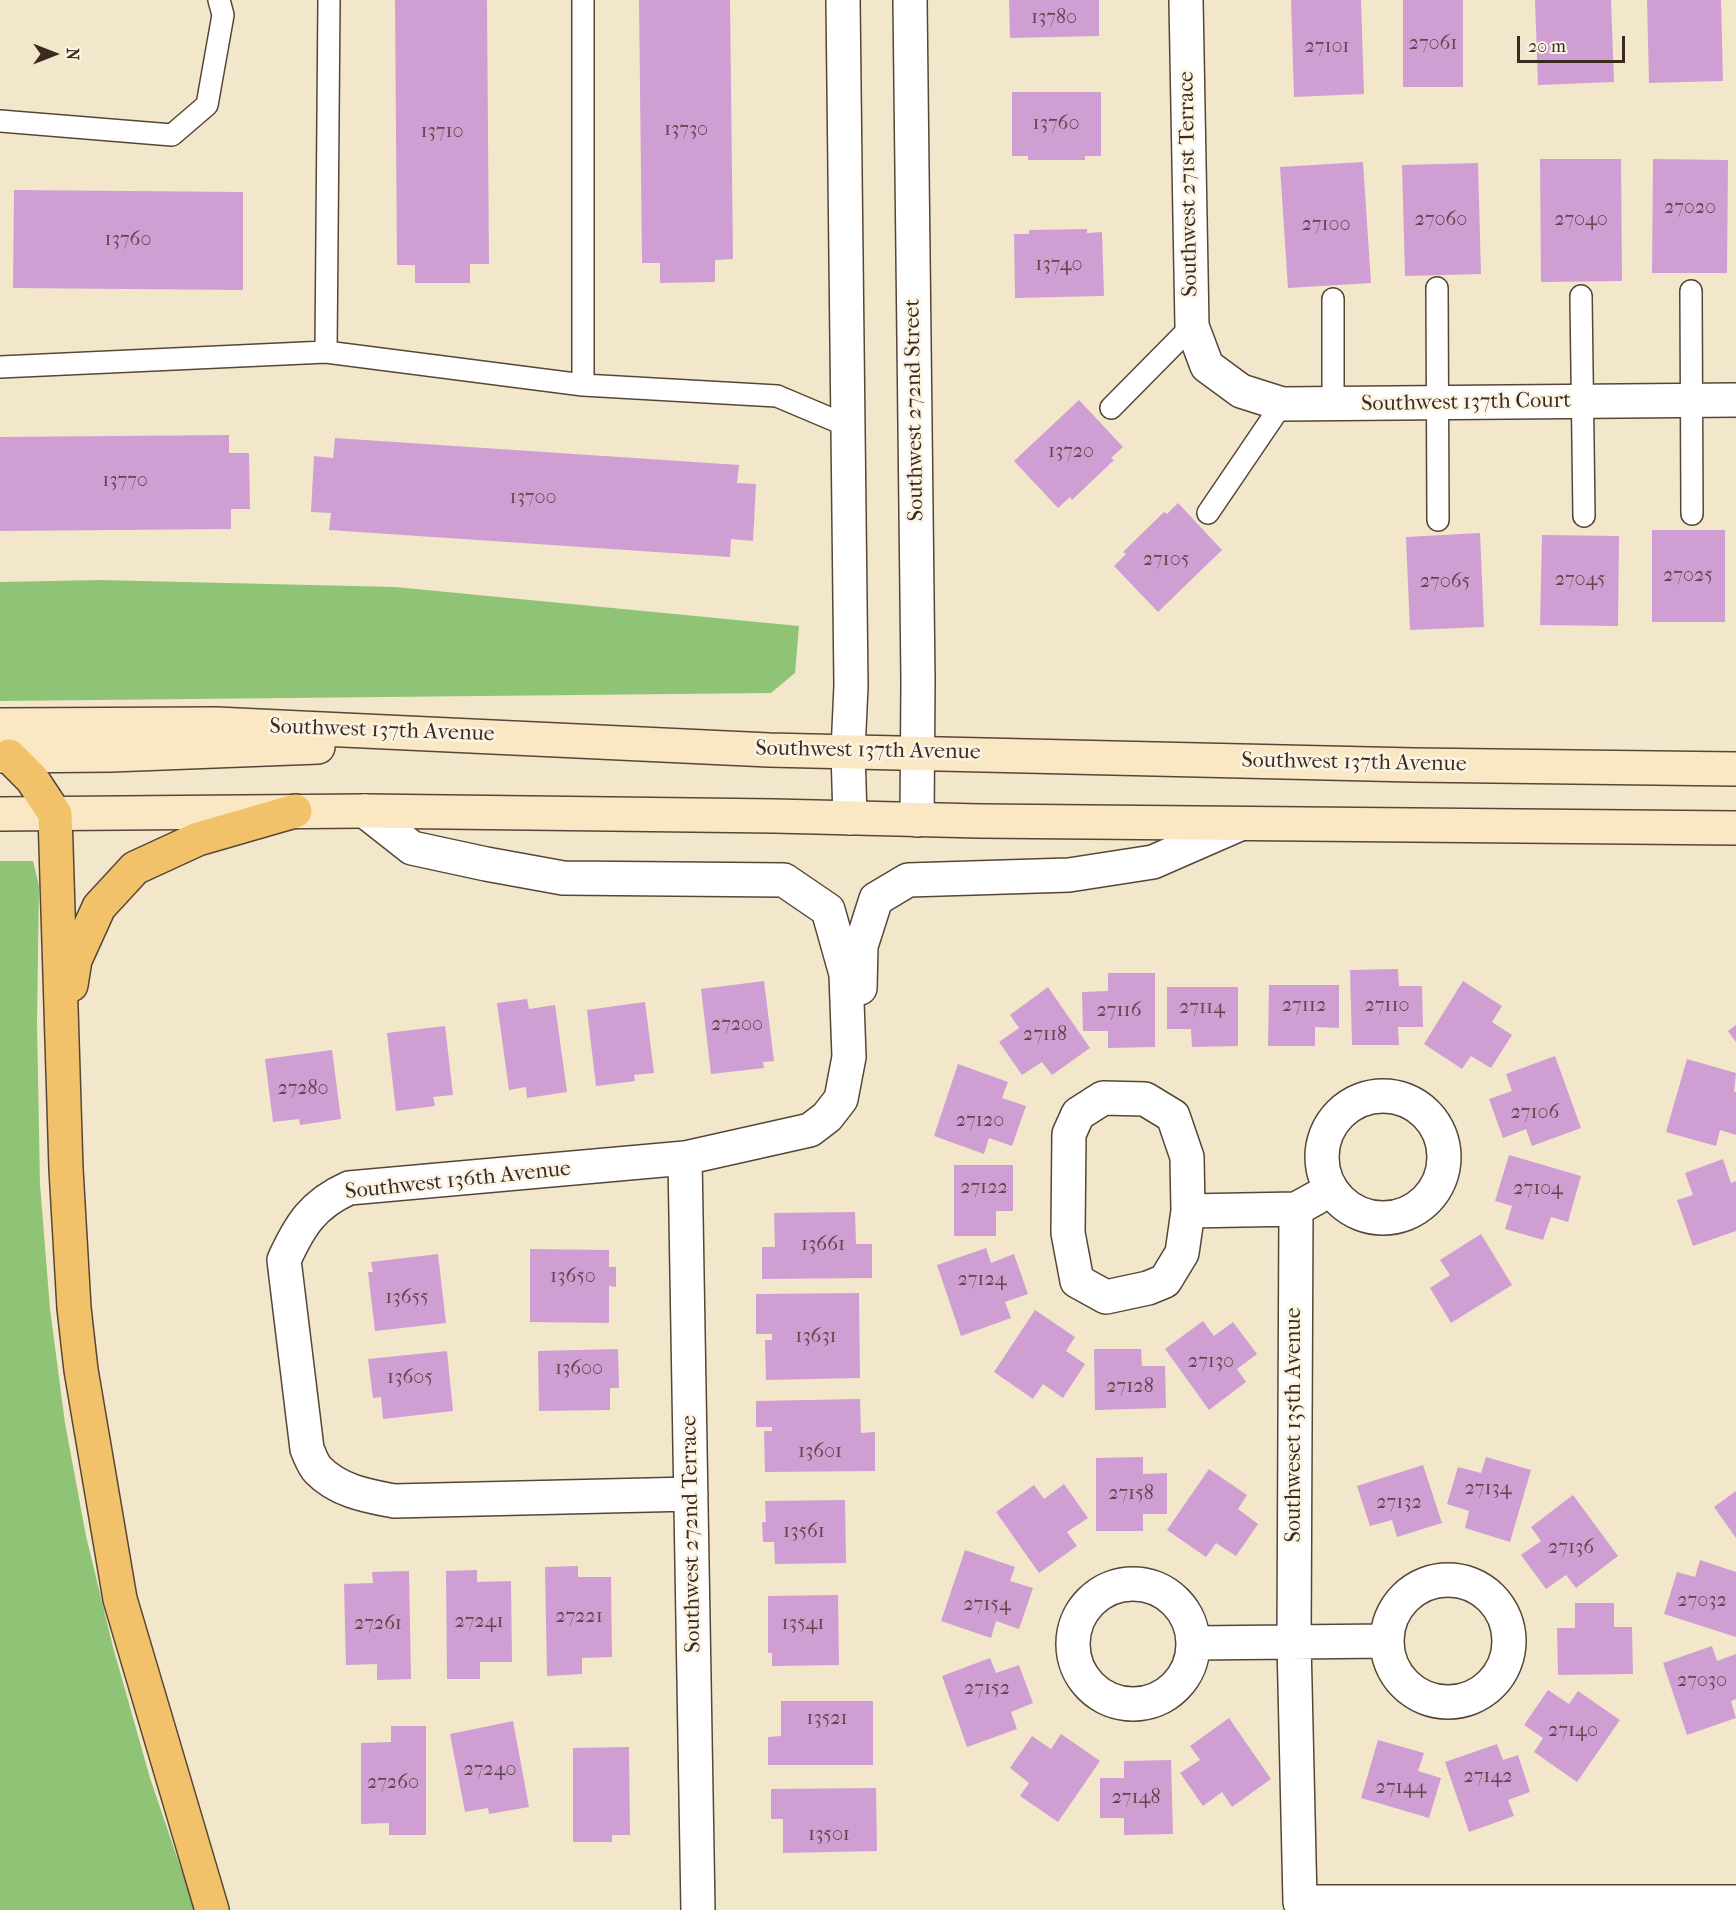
<!DOCTYPE html>
<html>
<head>
<meta charset="utf-8">
<style>
  body { margin:0 }
  #map { position:relative; width:1736px; height:1910px; overflow:hidden; background:#f3e7cb; font-family:"IM FELL French Canon",serif }
  canvas { display:block }
  .north { position:absolute; left:24px; top:24px; width:60px; height:60px; -webkit-text-stroke:4px #fcf5e5; paint-order:stroke; rotate:90deg; font-size:16px; font-weight:700; line-height:24px; text-align:center; color:#3b2a1e }
  .north::after { content:''; display:block; margin:auto; width:21px; height:27px; background:#3b2a1e; clip-path:polygon(50% 0,100% 100%,50% 72%,0 100%) }
  .scale { position:absolute; left:1517px; top:36px; width:108px; height:27px; box-sizing:border-box; border:3px solid #3b2a1e; border-top:0; padding-left:8px; font-size:18px; line-height:21px; white-space:nowrap; color:#3b2a1e; -webkit-text-stroke:4px #fcf5e5; paint-order:stroke }
</style>
</head>
<body>
<div id="map">
<canvas width="1736" height="1910"></canvas>
<div class="north">N</div>
<div class="scale">20 m</div>
</div>
<script>
const context = document.querySelector('canvas').getContext('2d');
context.lineJoin = 'round';
function fill(path, color) { context.fillStyle = color; context.fill(path, 'evenodd'); }
function trace(path, color, width, dash) { context.strokeStyle = color; context.lineWidth = width; context.lineCap = dash ? 'butt' : 'round'; context.setLineDash(dash || []); context.stroke(path); }
function drawText(font, color, halo, rows, align = 'center') {
  context.font = font + ' "IM FELL French Canon",serif'; context.lineWidth = 5; context.setLineDash([]); context.textBaseline = 'middle'; context.strokeStyle = halo; context.fillStyle = color; for (const [text, x, y, turn = 0] of rows) {
    context.save(); context.translate(x, y); context.rotate((+turn || 0) * Math.PI / 180); context.textAlign = isNaN(turn) ? turn : align; if (halo) context.strokeText(text, 0, 0); context.fillText(text, 0, 0); context.restore();
  }
}
const green = new Path2D(`
  M 101,580 L 395,587 L 799,626 L 795,673 L 771,693 L 0,701 L 0,582 Z
  M 0,861 L 33,861 L 39,886 L 37,1023 L 40,1184 L 50,1309 L 65,1423 L 86,1536 L 113,1647 L 150,1778 L 195,1910 L 0,1910 Z`);
const building = new Path2D(`
  M 395,0 L 487,0 L 489,264 L 470,264 L 470,283 L 415,283 L 415,265 L 397,265 Z
  M 639,0 L 730,0 L 733,259 L 715,260 L 715,282 L 660,283 L 660,263 L 642,263 Z
  M 1009,0 L 1099,0 L 1099,36 L 1010,38 Z
  M 1291,0 L 1361,0 L 1364,94 L 1294,97 Z
  M 1403,0 L 1463,0 L 1463,87 L 1403,87 Z
  M 1535,0 L 1611,0 L 1614,82 L 1538,85 Z
  M 1647,0 L 1721,0 L 1723,81 L 1649,83 Z
  M 1012,92 L 1101,92 L 1101,156 L 1085,156 L 1085,160 L 1028,160 L 1028,156 L 1012,156 Z
  M 1540,159 L 1621,159 L 1622,281 L 1541,282 Z
  M 1653,159 L 1728,160 L 1727,273 L 1652,273 Z
  M 1363,162 L 1371,283 L 1288,288 L 1280,167 Z
  M 1478,163 L 1481,274 L 1405,276 L 1402,165 Z
  M 14,190 L 243,192 L 243,290 L 13,288 Z
  M 1087,229 L 1087,233 L 1102,232 L 1104,296 L 1015,298 L 1014,234 L 1029,234 L 1029,230 Z
  M 1079,400 L 1123,447 L 1111,458 L 1114,460 L 1072,500 L 1070,497 L 1058,508 L 1014,461 Z
  M 229,435 L 229,453 L 249,453 L 250,509 L 231,509 L 231,529 L 0,531 L 0,437 Z
  M 335,438 L 739,465 L 737,483 L 756,484 L 753,541 L 731,539 L 730,557 L 329,530 L 331,513 L 311,512 L 314,456 L 333,458 Z
  M 1178,503 L 1222,550 L 1158,612 L 1114,566 L 1126,554 L 1123,552 L 1164,512 L 1167,514 Z
  M 1652,530 L 1725,530 L 1725,622 L 1652,622 Z
  M 1480,533 L 1484,627 L 1410,630 L 1406,537 Z
  M 1542,535 L 1619,536 L 1618,626 L 1540,625 Z
  M 1398,969 L 1399,986 L 1422,986 L 1423,1027 L 1398,1027 L 1399,1045 L 1352,1045 L 1350,970 Z
  M 1108,973 L 1155,973 L 1155,1047 L 1108,1048 L 1108,1031 L 1083,1031 L 1082,992 L 1108,991 Z
  M 764,981 L 774,1061 L 763,1062 L 764,1068 L 711,1074 L 701,989 Z
  M 1463,981 L 1502,1006 L 1492,1022 L 1512,1035 L 1491,1068 L 1471,1056 L 1462,1069 L 1424,1044 Z
  M 1269,985 L 1339,985 L 1339,1028 L 1315,1027 L 1315,1046 L 1268,1046 Z
  M 1048,987 L 1090,1048 L 1052,1075 L 1042,1062 L 1022,1075 L 999,1042 L 1019,1028 L 1010,1015 Z
  M 1167,987 L 1238,987 L 1238,1046 L 1192,1047 L 1191,1029 L 1167,1029 Z
  M 527,999 L 529,1009 L 555,1005 L 567,1092 L 527,1098 L 526,1087 L 509,1090 L 497,1003 Z
  M 645,1002 L 654,1073 L 634,1075 L 635,1081 L 596,1086 L 587,1010 Z
  M 1736,1025 L 1736,1042 L 1728,1031 Z
  M 445,1026 L 453,1095 L 433,1097 L 435,1106 L 396,1111 L 387,1033 Z
  M 332,1050 L 341,1119 L 300,1125 L 299,1119 L 273,1122 L 265,1059 Z
  M 1555,1056 L 1581,1128 L 1532,1146 L 1526,1129 L 1503,1138 L 1489,1099 L 1512,1091 L 1506,1074 Z
  M 1687,1059 L 1736,1073 L 1734,1092 L 1736,1092 L 1736,1135 L 1720,1130 L 1716,1146 L 1666,1132 Z
  M 958,1064 L 1008,1082 L 1002,1098 L 1026,1106 L 1012,1146 L 989,1138 L 984,1154 L 934,1136 Z
  M 1509,1155 L 1581,1176 L 1568,1222 L 1551,1217 L 1543,1240 L 1505,1229 L 1512,1206 L 1495,1201 Z
  M 1723,1159 L 1731,1183 L 1736,1181 L 1736,1231 L 1693,1246 L 1677,1200 L 1693,1195 L 1685,1173 Z
  M 954,1165 L 1013,1165 L 1013,1211 L 996,1211 L 996,1236 L 954,1236 Z
  M 855,1212 L 856,1244 L 872,1244 L 872,1278 L 762,1279 L 762,1247 L 775,1247 L 774,1213 Z
  M 1481,1234 L 1512,1285 L 1451,1323 L 1430,1288 L 1450,1275 L 1440,1260 Z
  M 986,1248 L 991,1263 L 1014,1254 L 1028,1294 L 1005,1302 L 1011,1318 L 961,1336 L 937,1265 Z
  M 530,1249 L 609,1250 L 609,1267 L 616,1267 L 616,1287 L 609,1286 L 609,1323 L 530,1322 Z
  M 438,1254 L 446,1323 L 375,1331 L 368,1272 L 373,1272 L 371,1262 Z
  M 859,1293 L 860,1378 L 766,1380 L 765,1340 L 772,1340 L 772,1334 L 756,1334 L 756,1294 Z
  M 1035,1310 L 1075,1337 L 1066,1351 L 1085,1364 L 1063,1398 L 1043,1384 L 1033,1399 L 994,1372 Z
  M 1203,1321 L 1214,1336 L 1233,1322 L 1257,1354 L 1237,1369 L 1246,1382 L 1209,1410 L 1165,1349 Z
  M 618,1349 L 619,1388 L 610,1388 L 610,1410 L 539,1411 L 538,1351 Z
  M 1094,1349 L 1141,1349 L 1142,1366 L 1165,1366 L 1166,1408 L 1095,1410 Z
  M 447,1351 L 453,1411 L 383,1419 L 381,1397 L 373,1398 L 368,1359 Z
  M 860,1399 L 861,1433 L 875,1432 L 875,1471 L 765,1472 L 764,1431 L 772,1431 L 772,1427 L 756,1427 L 756,1401 Z
  M 1143,1457 L 1143,1474 L 1167,1473 L 1167,1514 L 1143,1514 L 1143,1531 L 1096,1531 L 1096,1458 Z
  M 1486,1457 L 1531,1470 L 1510,1542 L 1465,1528 L 1469,1511 L 1447,1504 L 1458,1467 L 1481,1473 Z
  M 1423,1465 L 1442,1523 L 1397,1537 L 1392,1520 L 1370,1526 L 1357,1486 Z
  M 1209,1469 L 1247,1495 L 1238,1509 L 1258,1524 L 1236,1556 L 1216,1543 L 1206,1557 L 1167,1530 Z
  M 1064,1484 L 1088,1518 L 1067,1532 L 1077,1546 L 1039,1573 L 996,1512 L 1034,1485 L 1044,1499 Z
  M 1736,1491 L 1736,1538 L 1714,1507 Z
  M 1573,1495 L 1618,1556 L 1576,1588 L 1566,1575 L 1546,1589 L 1521,1555 L 1541,1541 L 1531,1527 Z
  M 845,1500 L 846,1563 L 775,1564 L 774,1542 L 763,1542 L 762,1522 L 766,1522 L 765,1501 Z
  M 965,1550 L 1015,1567 L 1010,1581 L 1033,1588 L 1019,1629 L 996,1621 L 991,1638 L 941,1621 Z
  M 1700,1560 L 1736,1572 L 1736,1637 L 1664,1614 L 1677,1572 L 1695,1577 Z
  M 578,1566 L 578,1577 L 611,1577 L 612,1657 L 582,1658 L 582,1674 L 547,1676 L 545,1567 Z
  M 477,1570 L 477,1582 L 511,1581 L 512,1662 L 480,1662 L 480,1679 L 447,1679 L 446,1571 Z
  M 409,1571 L 411,1679 L 377,1680 L 377,1664 L 346,1665 L 344,1584 L 373,1583 L 372,1572 Z
  M 838,1595 L 839,1665 L 772,1666 L 772,1653 L 768,1653 L 768,1596 Z
  M 1575,1603 L 1614,1603 L 1614,1627 L 1632,1627 L 1633,1674 L 1558,1675 L 1557,1628 L 1575,1628 Z
  M 1712,1646 L 1717,1661 L 1736,1654 L 1736,1699 L 1731,1701 L 1736,1718 L 1687,1735 L 1663,1663 Z
  M 990,1658 L 996,1673 L 1019,1665 L 1033,1703 L 1011,1712 L 1017,1729 L 967,1747 L 942,1676 Z
  M 1548,1690 L 1569,1704 L 1578,1691 L 1620,1720 L 1577,1782 L 1534,1752 L 1543,1738 L 1524,1725 Z
  M 781,1701 L 873,1701 L 873,1765 L 768,1765 L 768,1737 L 781,1736 Z
  M 1229,1718 L 1271,1779 L 1232,1807 L 1222,1792 L 1203,1806 L 1180,1773 L 1200,1760 L 1190,1746 Z
  M 513,1721 L 529,1807 L 489,1814 L 488,1808 L 465,1812 L 450,1734 Z
  M 391,1726 L 426,1726 L 426,1835 L 389,1835 L 389,1823 L 361,1824 L 361,1743 L 391,1742 Z
  M 1061,1734 L 1100,1761 L 1058,1822 L 1020,1796 L 1029,1783 L 1010,1768 L 1032,1736 L 1051,1749 Z
  M 1378,1740 L 1424,1753 L 1418,1771 L 1441,1778 L 1429,1818 L 1361,1798 Z
  M 1497,1744 L 1503,1760 L 1518,1755 L 1530,1792 L 1508,1800 L 1514,1816 L 1469,1832 L 1445,1762 Z
  M 629,1747 L 630,1835 L 612,1835 L 612,1842 L 573,1842 L 573,1748 Z
  M 1171,1760 L 1173,1834 L 1124,1835 L 1124,1818 L 1100,1818 L 1100,1778 L 1124,1778 L 1124,1761 Z
  M 876,1788 L 877,1851 L 783,1853 L 783,1819 L 771,1819 L 771,1789 Z`);
const service = new Path2D(`
  M 583,0 L 583,385
  M 0,121 L 172,135 L 207,105 L 223,15 L 219,0
  M 1437,288 L 1438,520
  M 1691,291 L 1692,514
  M 1581,296 L 1584,516
  M 1333,299 L 1333,404
  M 326,352 L 329,0
  M 0,367 L 326,352 L 583,385 L 777,396 L 848,426
  M 1111,408 L 1192,326
  M 1208,513 L 1282,404`);
const minor = new Path2D(`
  M 1186,0 L 1192,326 L 1207,366 L 1241,391 L 1282,404 L 1736,400
  M 365,811 L 412,848 L 486,864 L 563,878 L 784,880 L 828,910 L 846,974 L 849,1057 L 841,1099 L 827,1117 L 810,1130 L 685,1158 L 349,1188 C 313,1204 300,1225 284,1260 L 307,1449 C 310,1456 313,1465 318,1470 C 338,1491 368,1496 394,1501 L 691,1494
  M 860,988 L 861,946 L 876,899 L 908,880 L 1069,875 L 1153,862 L 1240,824
  M1322 1157a61 61 0 1 1 122 0a61 61 0 1 1-122 0Z
  M 1103,1098 L 1145,1099 L 1173,1116 L 1187,1157 L 1188,1211 L 1182,1253 L 1165,1281 L 1148,1288 L 1106,1297 L 1077,1281 L 1068,1233 L 1069,1134 L 1078,1114 Z
  M 685,1158 L 698,1910
  M 1296,1209 L 1294,1642 L 1300,1902 L 1736,1902
  M 1188,1211 L 1296,1209 L 1316,1198
  M1387 1641a61 61 0 1 1 122 0a61 61 0 1 1-122 0Z
  M1073 1644a60 60 0 1 1 120 0a60 60 0 1 1-120 0Z
  M 1194,1643 L 1386,1641`);
const tertiary = new Path2D(`
  M 843,0 L 851,686 L 848,751 L 850,818
  M 910,0 L 918,680 L 917,820`);
const secondary = new Path2D(`
  M 0,725 L 216,724 L 769,750 L 1413,765 L 1736,769
  M 0,756 L 111,755 L 318,747
  M 0,814 L 365,811 L 774,816 L 980,821 L 1736,828`);
const motorway = new Path2D(`
  M 9,756 L 32,779 L 55,814 L 66,1169 L 74,1308 L 81,1370 L 120,1599 L 212,1910
  M 71,985 L 75,960 L 99,907 L 135,868 L 198,839 L 295,811`);
const numberNames = [
  ["13780",1054,18],
  ["27061",1433,44],
  ["27101",1327,47],
  ["13760",1056,124],
  ["13730",686,130],
  ["13710",442,132],
  ["27020",1690,208],
  ["27060",1441,220],
  ["27040",1581,220],
  ["27100",1326,225],
  ["13760",128,240],
  ["13740",1059,265],
  ["13720",1071,452],
  ["13770",125,481],
  ["13700",533,498],
  ["27105",1166,560],
  ["27025",1688,576],
  ["27045",1580,580],
  ["27065",1445,582],
  ["27112",1304,1006],
  ["27110",1387,1006],
  ["27114",1202,1008],
  ["27116",1119,1011],
  ["27200",737,1025],
  ["27118",1045,1035],
  ["27280",303,1089],
  ["27106",1535,1113],
  ["27120",980,1121],
  ["27122",984,1188],
  ["27104",1538,1189],
  ["13661",823,1245],
  ["13650",573,1277],
  ["27124",982,1280],
  ["13655",407,1298],
  ["13631",816,1337],
  ["27130",1211,1362],
  ["13600",579,1369],
  ["13605",410,1378],
  ["27128",1130,1387],
  ["13601",820,1452],
  ["27134",1488,1489],
  ["27158",1131,1494],
  ["27132",1399,1503],
  ["13561",804,1532],
  ["27136",1571,1548],
  ["27032",1702,1601],
  ["27154",987,1605],
  ["27221",579,1617],
  ["27241",479,1622],
  ["27261",378,1624],
  ["13541",803,1624],
  ["27030",1702,1681],
  ["27152",987,1689],
  ["13521",827,1719],
  ["27140",1573,1731],
  ["27240",490,1770],
  ["27142",1488,1777],
  ["27260",393,1783],
  ["27144",1401,1788],
  ["27148",1136,1798],
  ["13501",829,1835]
];
const streetNames = [
  ["Southwest 271st Terrace",1189,184,-91],
  ["Southwest 137th Court",1466,403,-1],
  ["Southwest 272nd Street",915,410,-91],
  ["Southwest 137th Avenue",382,731,2],
  ["Southwest 137th Avenue",868,751,1],
  ["Southwest 137th Avenue",1354,763,1],
  ["Southwest 136th Avenue",458,1181,-6],
  ["Southweset 135th Avenue",1295,1425,-90],
  ["Southwest 272nd Terrace",692,1534,-91]
];
fill(green, '#8fc476');
fill(building, '#cf9fd3');
trace(service, '#574638', 24);
trace(minor, '#574638', 36);
trace(tertiary, '#574638', 36);
trace(secondary, '#574638', 36);
trace(motorway, '#574638', 36);
trace(service, '#fff', 21);
trace(minor, '#fff', 33);
trace(tertiary, '#fff', 33);
trace(secondary, '#fae7c3', 33);
trace(motorway, '#f2c26a', 33);
drawText('20px', '#60474b', null, numberNames);
drawText('22px', '#3b2a1e', '#fcf5e5', streetNames);
</script>
</body>
</html>
